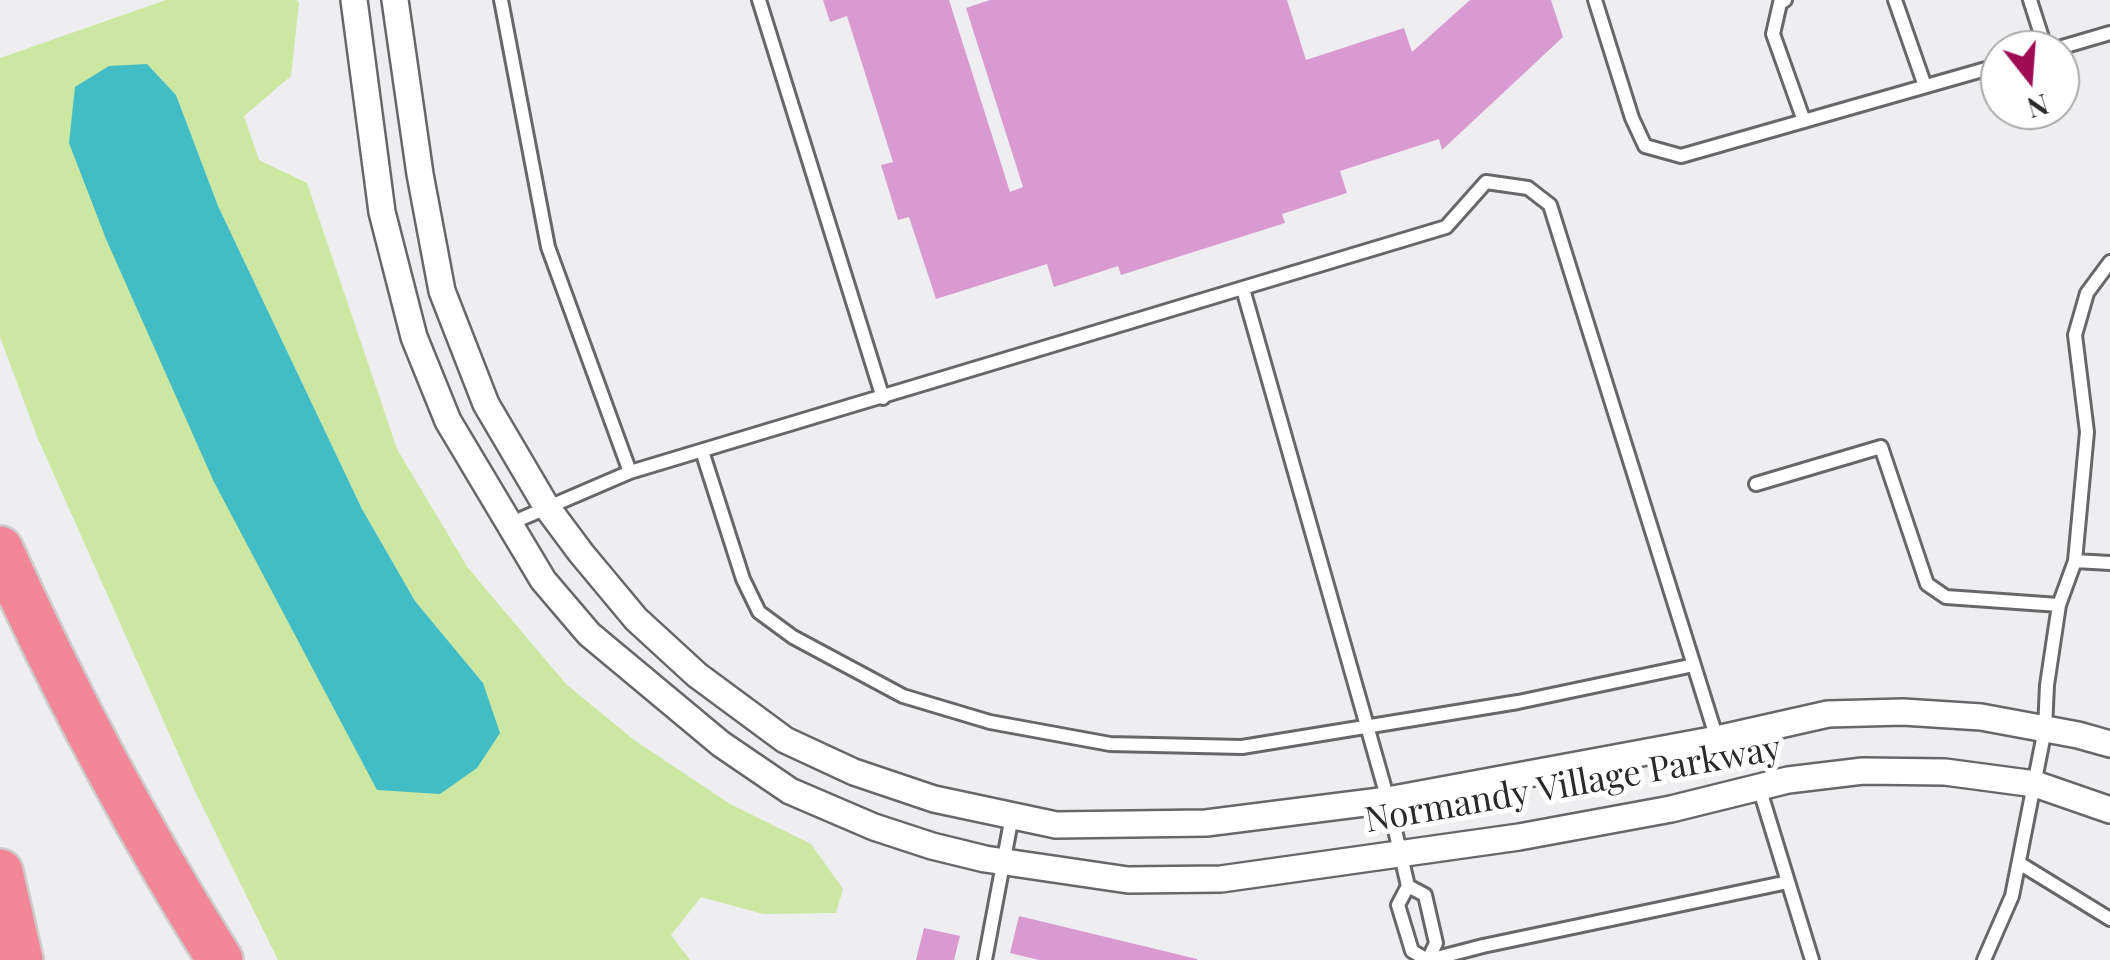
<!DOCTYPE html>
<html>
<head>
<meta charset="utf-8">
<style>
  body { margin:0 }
  #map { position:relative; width:2110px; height:960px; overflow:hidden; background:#eeeef0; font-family:"Playfair Display",serif }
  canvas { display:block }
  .north { position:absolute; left:1980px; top:30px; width:100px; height:100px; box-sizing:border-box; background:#fff; border:2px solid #aaa; border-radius:50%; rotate:163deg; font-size:28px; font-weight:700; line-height:40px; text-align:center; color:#2a2a2b }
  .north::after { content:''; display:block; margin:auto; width:35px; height:45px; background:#9f0c56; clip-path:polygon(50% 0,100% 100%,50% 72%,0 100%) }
</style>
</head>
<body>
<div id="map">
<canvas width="2110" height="960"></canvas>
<div class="north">N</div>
</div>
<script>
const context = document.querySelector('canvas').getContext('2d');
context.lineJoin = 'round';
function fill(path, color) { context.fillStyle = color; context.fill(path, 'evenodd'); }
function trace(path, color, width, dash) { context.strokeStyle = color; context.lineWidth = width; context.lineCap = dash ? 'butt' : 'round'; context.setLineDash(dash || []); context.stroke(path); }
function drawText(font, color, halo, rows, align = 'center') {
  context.font = font + ' "Playfair Display",serif'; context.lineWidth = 10; context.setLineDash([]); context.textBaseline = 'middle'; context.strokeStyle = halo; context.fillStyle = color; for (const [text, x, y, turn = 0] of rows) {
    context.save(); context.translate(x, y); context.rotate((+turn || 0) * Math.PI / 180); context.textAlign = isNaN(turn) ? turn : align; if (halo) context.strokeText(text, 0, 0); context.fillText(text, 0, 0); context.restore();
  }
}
const green = new Path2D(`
  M 166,0 L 297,0 L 299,3 L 291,76 L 244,116 L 259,160 L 307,183 L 397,449 L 468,568 L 566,684 L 634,740 L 730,804 L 811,844 L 843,889 L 836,913 L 763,914 L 701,897 L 671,935 L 690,960 L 278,960 L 193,787 L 38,439 L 0,337 L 0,58 ZM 147,64 L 176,95 L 218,206 L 362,509 L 415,601 L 483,683 L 477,768 Z`);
const water = new Path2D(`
  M 147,64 L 176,95 L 218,206 L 362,509 L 415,601 L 483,683 L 500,733 L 477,768 L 440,794 L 377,790 L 214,482 L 106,239 L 69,143 L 75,87 L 109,66 Z`);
const building = new Path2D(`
  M 823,0 L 949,0 L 1010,192 L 1023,187 L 966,8 L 990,0 L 1287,0 L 1306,60 L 1404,28 L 1412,52 L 1470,0 L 1551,0 L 1563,37 L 1442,150 L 1439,139 L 1340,171 L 1347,193 L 1282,214 L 1285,223 L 1121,275 L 1118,266 L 1054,287 L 1047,264 L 936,299 L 909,217 L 898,220 L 881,165 L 893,162 L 847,16 L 830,22 Z
  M 1019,916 L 1197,959 L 1197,960 L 1039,960 L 1010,953 Z
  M 924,928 L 960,936 L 954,960 L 916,960 Z`);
const lane = new Path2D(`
  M 501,0 L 548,247 L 630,472
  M 759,0 L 883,398
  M 1595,0 L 1632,118 L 1645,146 L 1681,156 L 2000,65
  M 1785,0 L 1780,3 L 1773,34 L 1804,121
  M 1895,0 L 1925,86
  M 2030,0 L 2046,50
  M 2052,50 L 2110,33
  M 1243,289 L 1388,800 L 1408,886 L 1398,905 L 1412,951 L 1427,960
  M 702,451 L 743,579 L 759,612 L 793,637 L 903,696 L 990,722 L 1110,744 L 1242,747 L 1518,702 L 1694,665
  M 1756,484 L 1881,447 L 1927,584 L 1946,597 L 2059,605
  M 509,524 L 630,472 L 1446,227 L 1486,182 L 1528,188 L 1550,205 L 1717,739
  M 2075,561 L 2087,432 L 2075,335 L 2087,293 L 2110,262
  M 1759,787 L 1812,960
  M 2019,863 L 2110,919
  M 1408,886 L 1425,895 L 1436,943 L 1428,960
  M 985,960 L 1012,816
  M 1429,960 L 1483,946 L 1788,882
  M 1984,960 L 2012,896 L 2045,729 L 2047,685 L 2059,605 L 2075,561 L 2110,563`);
const street = new Path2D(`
  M 354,0 L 382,212 L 414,337 L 448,421 L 543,580 L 589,634 L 721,744 L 790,791 L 874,827 L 932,846 L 985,859 L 1128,880 L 1221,879 L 1519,837 L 1671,809 L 1788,780 L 1863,771 L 1945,772 L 2035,784 L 2110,810
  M 395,0 L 420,174 L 442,291 L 486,404 L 546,506 L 581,553 L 636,619 L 697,675 L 785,740 L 854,772 L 934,799 L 1056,825 L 1206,823 L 1388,800 L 1717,739 L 1828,714 L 1903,712 L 1981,717 L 2078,735 L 2110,744`);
const highway = new Path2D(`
  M 0,549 C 64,691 137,828 220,960
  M 0,872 L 20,960`);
const streetNames = [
  ["Normandy Village Parkway",1573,785,-10]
];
fill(green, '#cbe7a2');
fill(water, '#42bdc5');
fill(building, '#d999d1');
trace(lane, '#666768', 18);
trace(street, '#666768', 30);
trace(highway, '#ccc', 50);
trace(lane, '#fff', 12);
trace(street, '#fff', 25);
trace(highway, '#f18797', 45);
drawText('35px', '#2a2a2b', '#fff', streetNames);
</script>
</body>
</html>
